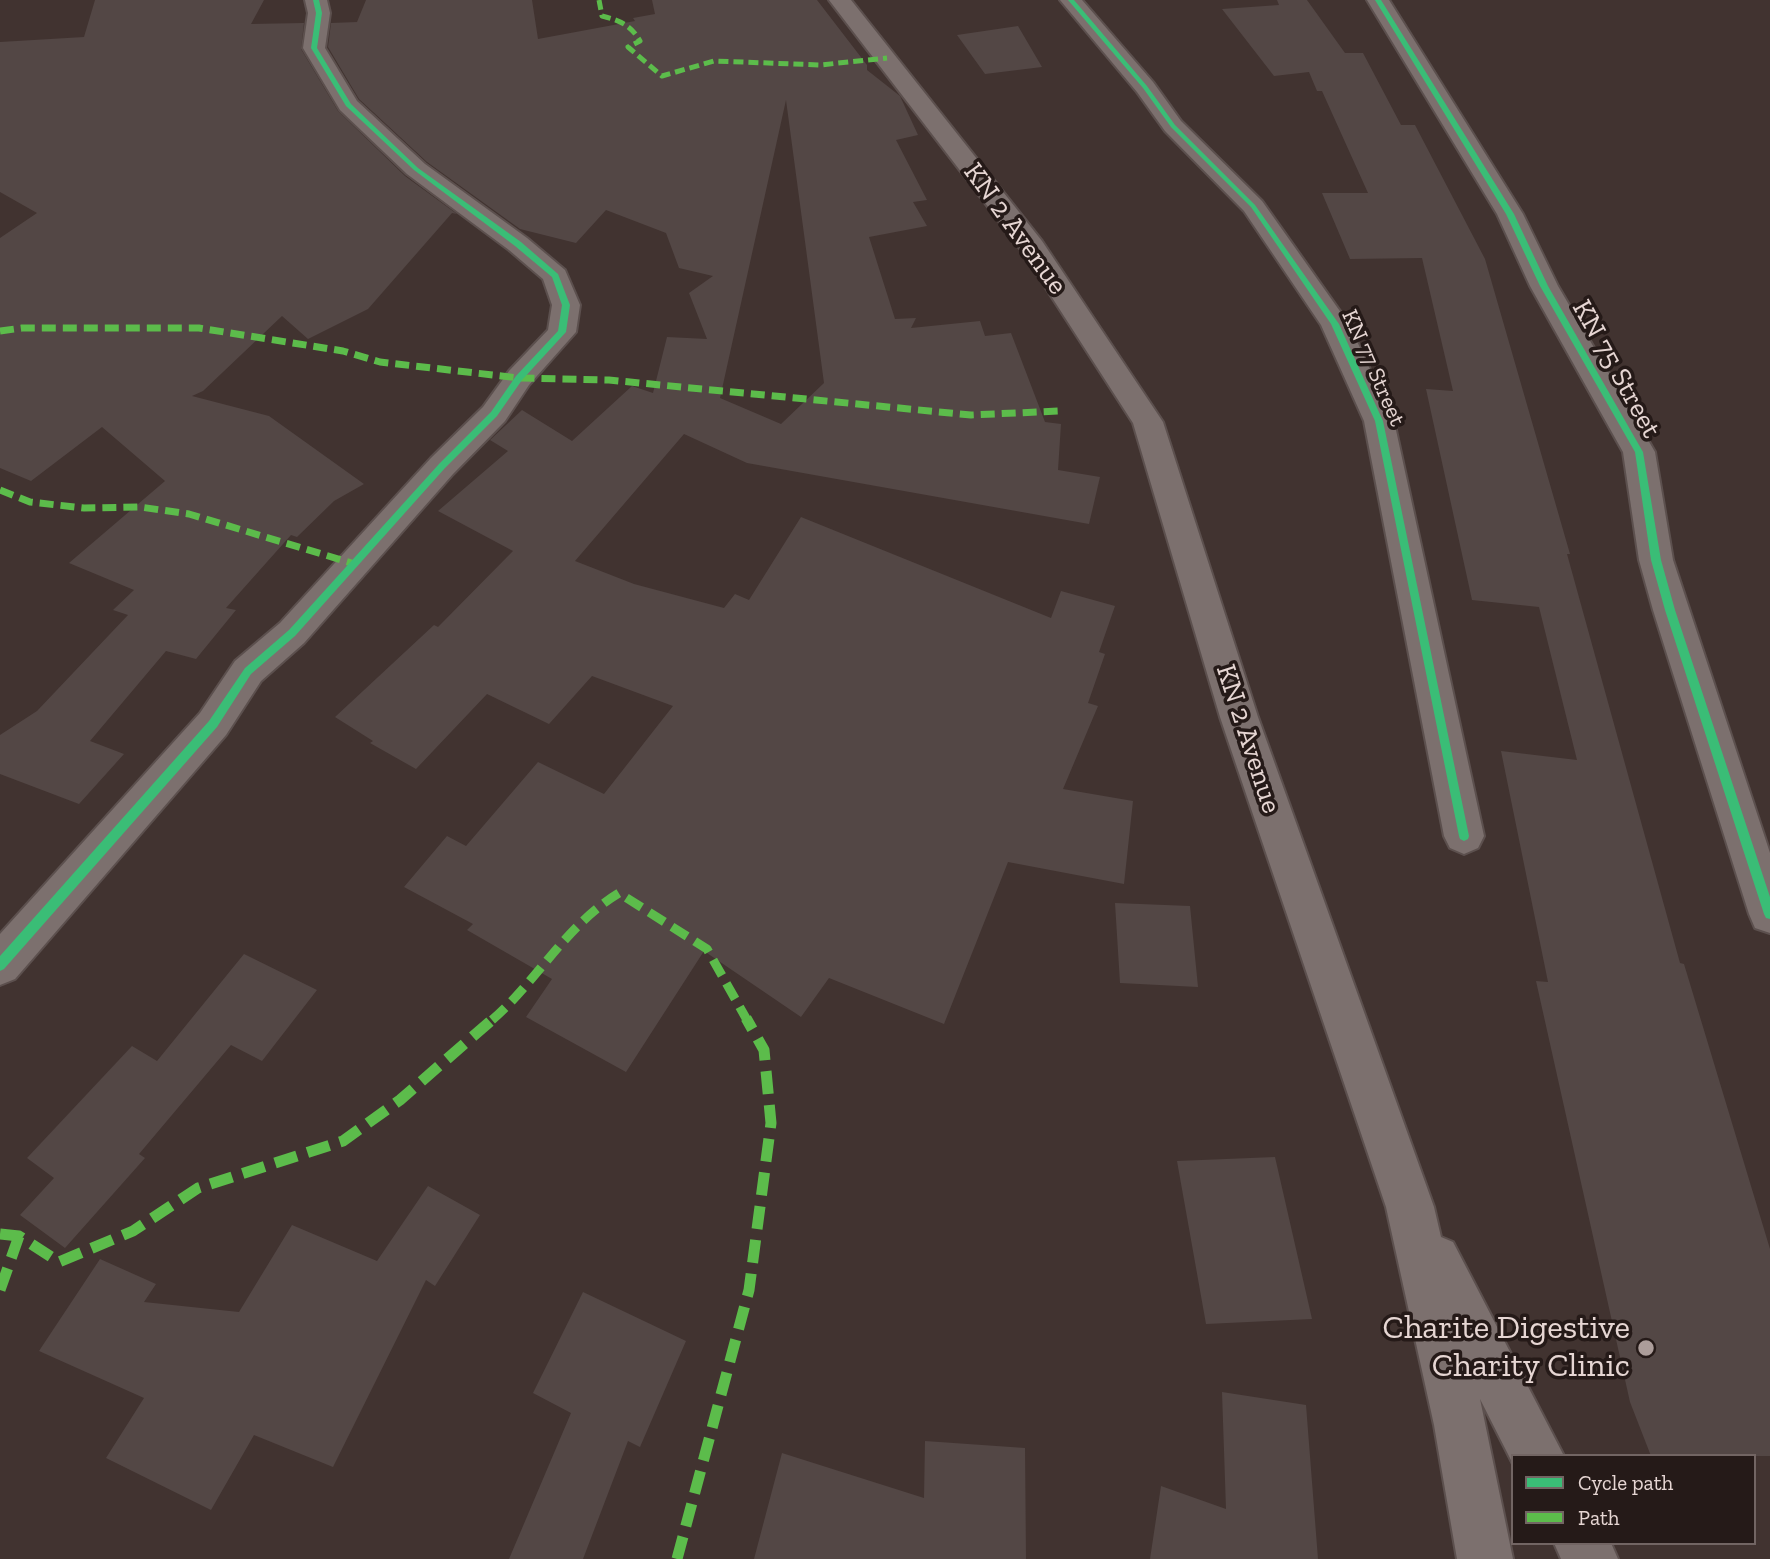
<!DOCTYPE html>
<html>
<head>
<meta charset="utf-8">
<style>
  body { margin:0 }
  #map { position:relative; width:1770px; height:1559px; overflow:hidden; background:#413330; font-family:"Zilla Slab",serif }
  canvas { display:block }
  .legend { position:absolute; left:1511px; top:1454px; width:245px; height:91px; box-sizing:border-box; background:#251a18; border:2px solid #726563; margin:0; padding:9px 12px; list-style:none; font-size:21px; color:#e6d6d3 }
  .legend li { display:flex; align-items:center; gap:14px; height:35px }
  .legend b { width:35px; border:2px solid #726563 }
</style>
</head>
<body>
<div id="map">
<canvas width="1770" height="1559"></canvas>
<ul class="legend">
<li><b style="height:9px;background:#3abd76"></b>Cycle path</li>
<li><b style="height:9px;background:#5cbc4b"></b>Path</li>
</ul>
</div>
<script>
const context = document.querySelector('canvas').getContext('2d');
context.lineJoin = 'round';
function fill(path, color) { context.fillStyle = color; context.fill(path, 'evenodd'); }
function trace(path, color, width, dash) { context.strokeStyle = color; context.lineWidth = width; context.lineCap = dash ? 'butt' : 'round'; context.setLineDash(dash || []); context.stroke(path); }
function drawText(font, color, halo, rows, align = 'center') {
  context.font = font + ' "Zilla Slab",serif'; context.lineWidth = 7; context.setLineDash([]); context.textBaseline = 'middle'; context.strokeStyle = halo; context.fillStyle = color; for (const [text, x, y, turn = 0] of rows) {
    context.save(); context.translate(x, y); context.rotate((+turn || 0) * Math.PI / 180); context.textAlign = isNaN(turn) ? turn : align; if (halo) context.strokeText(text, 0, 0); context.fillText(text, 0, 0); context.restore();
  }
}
const building = new Path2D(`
  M 95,0 L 264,0 L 251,24 L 304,23 L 301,49 L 338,111 L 405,176 L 457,214 L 452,213 L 368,309 L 308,339 L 282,316 L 203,391 L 192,396 L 269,416 L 364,484 L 334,501 L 297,537 L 291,535 L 226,608 L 236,610 L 196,659 L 166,651 L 90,741 L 124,754 L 79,804 L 0,774 L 0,735 L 37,711 L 128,615 L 113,610 L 134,590 L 69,563 L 165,481 L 102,427 L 31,481 L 0,468 L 0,238 L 37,213 L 0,192 L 0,42 L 84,37 Z
  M 366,0 L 532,0 L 538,39 L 635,21 L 633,18 L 655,14 L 652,0 L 817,0 L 867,65 L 867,70 L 900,96 L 918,135 L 896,140 L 927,200 L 913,202 L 927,226 L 869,237 L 895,319 L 916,318 L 911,328 L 980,321 L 985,336 L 1011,333 L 1045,422 L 1061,424 L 1058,470 L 1100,477 L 1089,524 L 747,463 L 684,434 L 575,561 L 634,584 L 724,608 L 735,594 L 749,600 L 801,517 L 1051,618 L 1061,591 L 1115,606 L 1099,652 L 1105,654 L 1088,703 L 1098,706 L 1063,789 L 1133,801 L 1124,884 L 1008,862 L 944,1024 L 829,978 L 801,1017 L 704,951 L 626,1072 L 526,1017 L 552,979 L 467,930 L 473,924 L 404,887 L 447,836 L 466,846 L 538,762 L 604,794 L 673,706 L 592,676 L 549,724 L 487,694 L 416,769 L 370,743 L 373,741 L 335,717 L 434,625 L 438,627 L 513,551 L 438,511 L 508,451 L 490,440 L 522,410 L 572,441 L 632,386 L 653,393 L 667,337 L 707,339 L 689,293 L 713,276 L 679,268 L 666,233 L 606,210 L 576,243 L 520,229 L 427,162 L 359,99 L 328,47 L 331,23 L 357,22 ZM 786,100 L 824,383 L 781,424 L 720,398 Z
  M 1277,0 L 1307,0 L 1345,53 L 1363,53 L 1401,125 L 1415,125 L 1485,259 L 1570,554 L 1567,554 L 1680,963 L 1684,964 L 1770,1249 L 1770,1456 L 1651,1456 L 1630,1402 L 1536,981 L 1548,982 L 1501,751 L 1577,760 L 1539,607 L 1472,600 L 1426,389 L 1453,391 L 1422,258 L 1350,259 L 1322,193 L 1368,193 L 1322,91 L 1317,91 L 1309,72 L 1274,76 L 1222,9 L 1279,5 Z
  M 1018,26 L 1042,67 L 985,74 L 957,35 Z
  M 1115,903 L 1190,906 L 1198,987 L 1120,983 Z
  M 244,954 L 317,990 L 262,1061 L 231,1045 L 139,1154 L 145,1158 L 65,1248 L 20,1215 L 54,1178 L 27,1158 L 132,1046 L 157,1061 Z
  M 1275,1157 L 1312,1319 L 1206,1324 L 1177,1161 Z
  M 428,1186 L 480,1215 L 435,1286 L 426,1280 L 333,1467 L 254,1435 L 211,1510 L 106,1458 L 144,1398 L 39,1351 L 100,1259 L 156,1284 L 144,1302 L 239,1312 L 292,1225 L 377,1261 Z
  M 583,1292 L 686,1341 L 640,1447 L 628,1441 L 583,1559 L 509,1559 L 571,1413 L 533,1393 Z
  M 1222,1392 L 1306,1405 L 1318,1559 L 1150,1559 L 1161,1486 L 1226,1509 Z
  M 925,1441 L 1025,1448 L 1026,1559 L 754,1559 L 782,1453 L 924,1498 Z`);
const street = new Path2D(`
  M 305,0 L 327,0 L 330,13 L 325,48 L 357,101 L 425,164 L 527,238 L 565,270 L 580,305 L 576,332 L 529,385 L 505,421 L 453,474 L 304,643 L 261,681 L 226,735 L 15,979 L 0,985 L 0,934 L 200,713 L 235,661 L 280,623 L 431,458 L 483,407 L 509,371 L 548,330 L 552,305 L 543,279 L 509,250 L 407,174 L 340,110 L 303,48 L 308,13 Z
  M 1060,0 L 1082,0 L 1153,82 L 1181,121 L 1262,201 L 1349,324 L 1394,421 L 1484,836 L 1478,848 L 1464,854 L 1450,848 L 1444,836 L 1364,421 L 1321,325 L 1244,211 L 1165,131 L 1137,92 Z
  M 1367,0 L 1389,0 L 1523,214 L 1558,286 L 1655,452 L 1673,560 L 1770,853 L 1770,933 L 1755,928 L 1749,914 L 1653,610 L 1639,560 L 1623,452 L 1530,286 L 1497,214 Z`);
const secondary = new Path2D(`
  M 829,0 L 851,0 L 1042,241 L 1163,422 L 1258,717 L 1434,1207 L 1441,1237 L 1453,1242 L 1564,1456 L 1513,1456 L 1513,1464 L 1480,1399 L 1513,1559 L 1457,1559 L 1434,1425 L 1386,1207 L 1220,717 L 1133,423 L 1022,251 Z
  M 1554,1543 L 1611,1543 L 1618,1559 L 1561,1559 Z`);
const quietFar3 = new Path2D(`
  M 599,0 L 602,16 C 619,20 631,25 640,41 L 628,47 L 662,76 L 714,61 L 820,65 L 887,58`);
const quietFar2 = new Path2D(`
  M 0,331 L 22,328 L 199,328 L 343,351 L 380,362 L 519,378 L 609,380 L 971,415 L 1060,411
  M 0,490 L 30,502 L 84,508 L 140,507 L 189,514 L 355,564`);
const quietFar1 = new Path2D(`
  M 492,1020 C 538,980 566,925 619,893 L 707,949 L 747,1020`);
const quiet = new Path2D(`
  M 0,1234 L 19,1236 L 59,1262 L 133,1231 L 198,1188 L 343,1141 L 400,1100 L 494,1018
  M 0,1290 L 19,1236
  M 677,1559 L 749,1290 L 771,1123 L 764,1050 L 746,1018`);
const cycleway = new Path2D(`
  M 313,0 L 319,0 L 322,13 L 317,48 L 351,104 L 418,168 L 521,242 L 558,274 L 570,305 L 566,332 L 522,380 L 497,416 L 445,468 L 295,636 L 251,674 L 217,727 L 4,969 L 0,971 L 0,956 L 209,721 L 245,668 L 289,630 L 439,464 L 491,412 L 516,376 L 558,331 L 562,305 L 552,277 L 515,246 L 414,170 L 346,106 L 311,48 L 316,13 Z
  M 1068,0 L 1074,0 L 1147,86 L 1175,125 L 1255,205 L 1339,324 L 1383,421 L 1469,836 L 1468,839 L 1464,841 L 1460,839 L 1459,836 L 1375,421 L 1331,324 L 1251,207 L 1171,127 L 1143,88 Z
  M 1375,0 L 1381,0 L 1514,214 L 1548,286 L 1643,452 L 1661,560 L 1675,610 L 1770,897 L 1770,919 L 1766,918 L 1764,914 L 1665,610 L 1651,560 L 1635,452 L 1540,286 L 1506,214 Z`);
const markers = [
  [1646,1348,9,"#ac9d9a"]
];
const farStreetnames = [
  ["KN 77 Street",1373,368,66]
];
const streetNames = [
  ["KN 2 Avenue",1015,229,54],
  ["KN 75 Street",1616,369,61],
  ["KN 2 Avenue",1248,739,72]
];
const nearPoinames = [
  ["Charite Digestive",1630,1329],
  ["Charity Clinic",1630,1367]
];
fill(building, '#534745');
trace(street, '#5c504e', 4);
trace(secondary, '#5c504e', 4);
fill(street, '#7c706e');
fill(secondary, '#7c706e');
trace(quietFar3, '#5cbc4b', 5, [10, 5]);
trace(quietFar2, '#5cbc4b', 7, [14, 7]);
trace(quietFar1, '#5cbc4b', 9, [18, 9]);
trace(quiet, '#5cbc4b', 11, [23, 11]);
fill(cycleway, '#3abd76');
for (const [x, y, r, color] of markers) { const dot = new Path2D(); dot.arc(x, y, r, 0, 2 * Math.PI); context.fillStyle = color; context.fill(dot); trace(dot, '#251a18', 2.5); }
drawText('23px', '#e6d6d3', '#251a18', farStreetnames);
drawText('28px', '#e6d6d3', '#251a18', streetNames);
drawText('33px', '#e6d6d3', '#251a18', nearPoinames, 'right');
</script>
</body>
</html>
